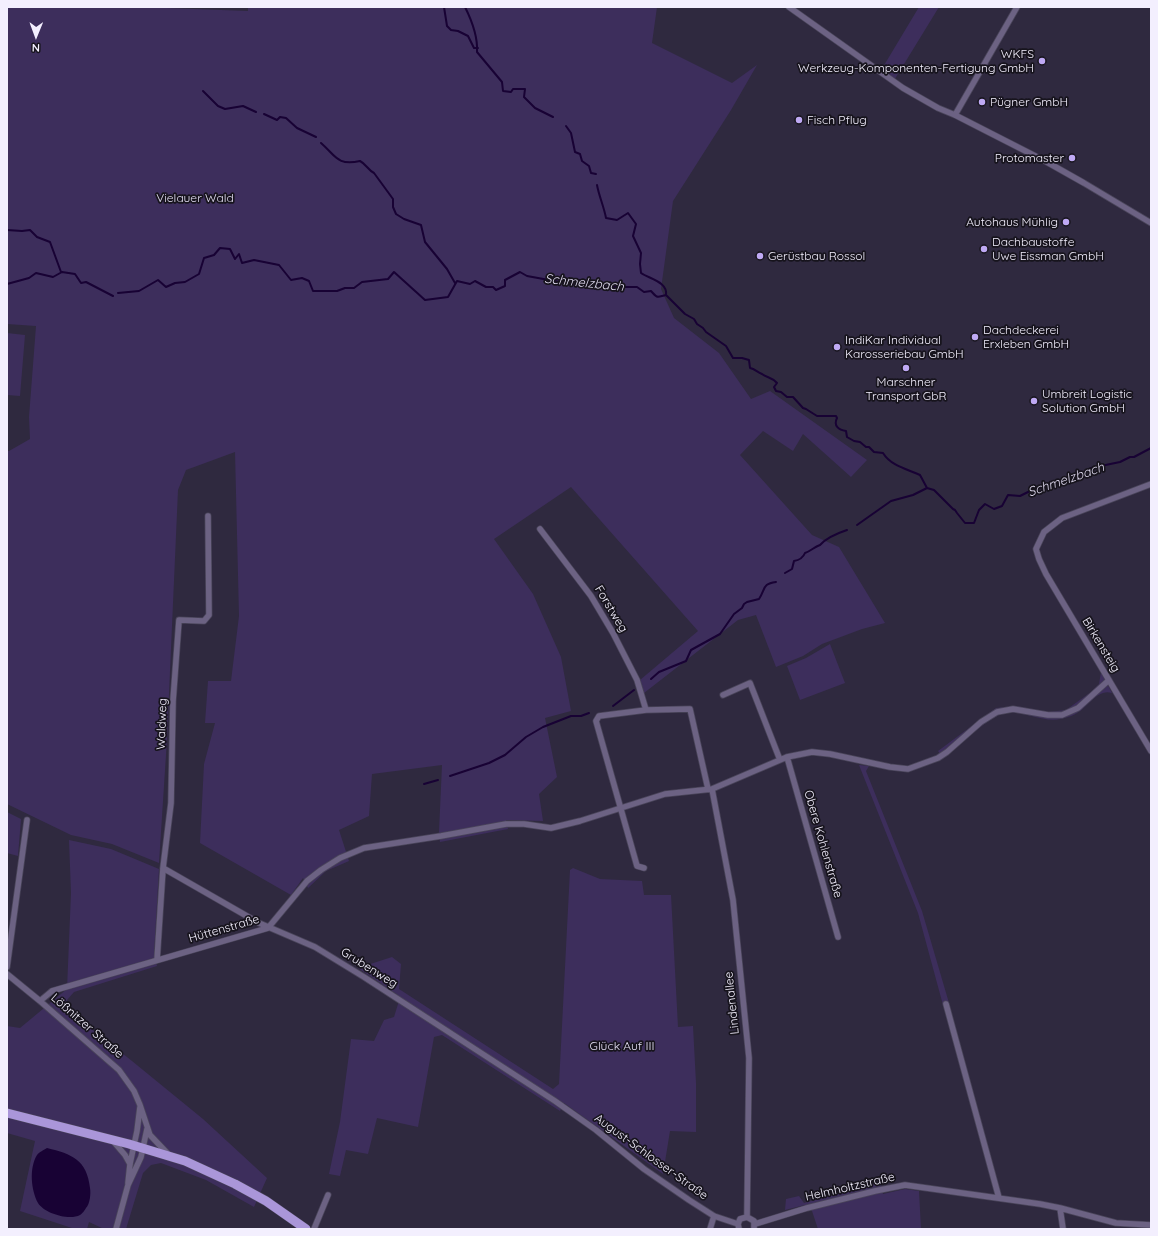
<!DOCTYPE html>
<html>
<head>
<meta charset="utf-8">
<style>
  body { margin:0 }
  #map { position:relative; width:1158px; height:1236px; overflow:hidden; background:#2f293f; font-family:Quicksand,sans-serif }
  canvas { display:block }
  .frame { position:absolute; inset:0; border:8px solid #f3effe; pointer-events:none }
  .north { position:absolute; left:16px; top:16px; width:40px; height:40px; -webkit-text-stroke:3px #17141d; paint-order:stroke; rotate:181deg; font-size:11px; font-weight:700; line-height:16px; text-align:center; color:#f3effe }
  .north::after { content:''; display:block; margin:auto; width:14px; height:18px; background:#f3effe; clip-path:polygon(50% 0,100% 100%,50% 72%,0 100%) }
</style>
</head>
<body>
<div id="map">
<canvas width="1158" height="1236"></canvas>
<div class="frame"></div>
<div class="north">N</div>
</div>
<script>
const context = document.querySelector('canvas').getContext('2d');
context.lineJoin = 'round';
function fill(path, color) { context.fillStyle = color; context.fill(path, 'evenodd'); }
function trace(path, color, width, dash) { context.strokeStyle = color; context.lineWidth = width; context.lineCap = dash ? 'butt' : 'round'; context.setLineDash(dash || []); context.stroke(path); }
function drawText(font, color, halo, rows, align = 'center') {
  context.font = font + ' Quicksand,sans-serif'; context.lineWidth = 3.5; context.setLineDash([]); context.textBaseline = 'middle'; context.strokeStyle = halo; context.fillStyle = color; for (const [text, x, y, turn = 0] of rows) {
    context.save(); context.translate(x, y); context.rotate((+turn || 0) * Math.PI / 180); context.textAlign = isNaN(turn) ? turn : align; if (halo) context.strokeText(text, 0, 0); context.fillText(text, 0, 0); context.restore();
  }
}
const green = new Path2D(`
  M 7,7 L 140,7 L 248,11 L 248,7 L 657,7 L 652,43 L 732,83 L 757,65 L 731,110 L 673,201 L 661,289 L 674,318 L 719,353 L 751,399 L 770,391 L 867,460 L 851,477 L 803,434 L 793,451 L 763,431 L 740,455 L 812,535 L 839,547 L 885,623 L 862,629 L 822,644 L 803,656 L 776,667 L 756,615 L 738,620 L 644,693 L 640,680 L 698,631 L 571,487 L 494,539 L 533,594 L 561,657 L 571,711 L 545,718 L 557,777 L 539,794 L 543,821 L 506,820 L 508,829 L 440,842 L 439,832 L 442,765 L 372,774 L 369,816 L 339,830 L 349,861 L 326,871 L 308,888 L 303,878 L 291,895 L 200,843 L 204,764 L 215,723 L 205,723 L 208,681 L 231,681 L 239,616 L 235,452 L 186,470 L 178,490 L 167,739 L 159,863 L 112,844 L 71,835 L 7,804 L 7,451 L 9,451 L 30,439 L 29,417 L 36,326 L 7,324 Z
  M 919,7 L 939,7 L 893,82 L 880,72 Z
  M 7,333 L 25,335 L 20,396 L 7,395 Z
  M 830,644 L 845,683 L 800,700 L 787,666 L 806,658 Z
  M 1101,672 L 1112,693 C 1098,688 1089,706 1077,713 C 1073,716 1065,718 1060,719 C 1041,723 1018,707 999,715 C 980,724 960,745 943,758 L 938,751 L 996,708 L 1016,706 L 1048,712 L 1066,710 L 1091,692 L 1099,684 Z
  M 859,765 L 869,766 L 866,771 L 922,911 L 949,1003 L 943,1005 L 918,913 Z
  M 7,812 L 21,819 L 18,856 L 7,853 Z
  M 69,840 L 111,849 L 159,869 L 154,954 L 157,966 L 74,992 L 67,1000 L 66,1009 L 132,1061 L 203,1119 L 267,1178 L 254,1207 L 206,1180 L 161,1163 L 151,1165 L 143,1173 L 126,1229 L 104,1229 L 89,1222 L 87,1229 L 75,1229 L 20,1211 L 35,1141 L 7,1133 L 7,1026 L 20,1028 L 67,989 L 71,893 Z
  M 573,868 L 600,879 L 642,881 L 644,895 L 671,895 L 678,1027 L 693,1026 L 696,1083 L 696,1132 L 670,1131 L 663,1174 L 564,1103 L 560,1111 L 442,1035 L 434,1037 L 418,1127 L 377,1118 L 368,1154 L 346,1150 L 340,1176 L 329,1174 L 340,1122 L 351,1039 L 374,1041 L 384,1020 L 394,1017 L 398,1004 L 398,995 L 358,968 L 392,957 L 401,964 L 399,989 L 553,1089 L 559,1084 L 570,870 Z
  M 880,1181 L 883,1194 L 905,1189 L 919,1191 L 921,1229 L 818,1229 L 812,1211 L 805,1205 L 785,1210 L 786,1199 L 799,1196 L 804,1203 Z`);
const water = new Path2D(`
  M 47,1148 C 72,1154 87,1160 90,1188 C 91,1193 90,1204 86,1208 C 85,1210 82,1214 80,1215 C 69,1221 44,1213 38,1203 C 31,1190 29,1168 37,1155 C 39,1152 44,1150 47,1148 Z`);
const stream = new Path2D(`
  M 444,7 L 447,26 L 451,30 L 458,31 L 468,36 L 474,48 L 478,48
  M 465,7 C 472,21 478,36 477,52 L 502,82 L 503,91 L 511,92 L 513,89 L 525,89 L 524,97 L 535,108 L 553,117
  M 203,91 L 218,106 L 225,109 L 243,106 L 256,112
  M 264,114 L 277,120 L 280,117 L 286,118 L 297,128 L 316,137
  M 566,126 L 571,133 L 575,152 L 580,154 L 582,161 L 589,166 L 591,173 L 596,174
  M 321,143 C 336,156 337,166 360,161 C 366,164 368,170 374,173 L 393,199 L 393,207 L 396,214 L 404,219 L 421,225 L 425,242 L 447,269 L 455,283
  M 597,185 C 599,196 604,207 606,218 L 617,220 L 628,213 L 636,224 L 633,236 L 641,253 L 640,264 L 641,273 C 650,279 668,282 666,295
  M 7,230 L 22,231 L 30,230 L 37,237 L 50,242 L 61,272
  M 7,284 L 29,278 L 36,273 L 53,277 L 62,272 L 75,274 L 81,283 L 86,282 L 113,296
  M 118,293 L 139,291 L 158,280 L 166,287 L 175,283 L 185,282 L 199,274 L 204,258 L 214,255 L 220,248 L 230,249 L 235,259 L 239,254 L 242,263 L 254,260 L 279,265 L 291,280 L 302,278 L 309,281 L 313,291 L 337,291 L 345,288 L 354,288 L 362,282 L 388,279 L 394,272 L 425,300 L 448,297 L 457,281 L 470,284 L 475,281 L 486,287 L 493,287 L 496,290 L 505,286 L 505,280 L 520,272 L 527,276 L 560,282 L 579,280 L 607,287 L 637,287 L 644,292 L 651,291 C 658,299 657,297 666,295 L 685,314 L 694,319 L 697,324 L 703,328 L 706,332 L 726,346 L 733,358 L 742,358 L 749,360 L 750,368 C 755,369 757,372 762,374 C 767,378 772,377 777,383 L 774,387 L 776,391 L 781,392 L 787,397 L 793,397 L 803,408 L 806,409 L 817,416 L 836,416 L 837,418 C 833,426 839,430 846,431 L 847,437 L 854,441 L 860,442 L 866,447 L 869,447 L 874,452 L 883,453 C 891,466 907,469 920,475 L 927,488 L 934,490 L 953,509 L 955,510 L 957,513 L 965,523 L 974,523 L 979,510 L 985,504 L 994,509 L 1002,506 L 1008,495 L 1020,496 L 1036,488 L 1049,486 L 1065,480 L 1072,480 L 1091,468 L 1120,462 L 1130,457 L 1134,457 L 1151,448
  M 857,525 L 891,501 L 913,495 L 927,488
  M 785,573 L 792,569 L 794,561 C 800,560 803,558 805,553 C 811,551 814,547 820,545 C 827,537 838,533 847,530
  M 651,679 L 659,672 L 686,661 L 691,650 L 720,634 L 734,614 L 742,608 L 744,604 L 747,602 L 759,599 C 766,588 762,584 776,582
  M 613,706 L 634,690
  M 450,776 L 489,763 L 505,755 L 526,737 L 543,727 L 571,716 L 581,716 L 589,713
  M 424,784 L 438,780`);
const minor = new Path2D(`
  M 789,7 L 903,88 L 938,108 L 955,115 L 1045,161 L 1084,183 L 1151,223
  M 955,115 L 1017,7
  M 1151,484 L 1062,518 L 1044,532 L 1036,549 L 1039,559 L 1046,574 L 1151,751
  M 540,529 L 591,596 L 613,633 L 637,680 L 646,710
  M 723,695 L 750,683 L 780,760
  M 787,757 L 838,937
  M 712,789 L 733,900 L 749,1058 L 747,1217
  M 163,868 L 259,923 L 315,947 L 364,977 L 555,1101 L 596,1130 L 644,1169 L 689,1200 L 714,1216 L 738,1224
  M 644,868 L 637,866 L 596,721 L 599,716 L 646,710 L 690,709 L 708,789
  M 157,960 L 163,868 L 171,803 L 173,701 L 179,620 L 204,621 L 209,615 L 208,516
  M 7,967 L 27,820
  M 7,974 L 40,1001 L 119,1070 L 134,1091 L 140,1105 L 150,1135 L 168,1154
  M 40,1001 L 52,991 L 268,928 L 307,881 L 321,870 L 340,858 L 364,848 L 441,836 L 506,824 L 524,824 L 551,828 L 580,821 L 665,794 L 712,789 L 787,757 L 812,752 L 830,754 L 890,767 L 908,769 L 938,758 L 947,752 L 981,722 L 997,712 L 1013,709 L 1048,715 L 1062,715 L 1078,708 L 1109,680
  M 946,1004 L 999,1198
  M 113,1141 L 125,1155 L 130,1164
  M 128,1183 L 130,1164 L 137,1131 L 140,1107
  M 1060,1208 L 1063,1229
  M 755,1224 L 807,1208 L 875,1191 L 905,1185 L 1040,1204 L 1060,1208 L 1116,1223 L 1151,1225
  M 116,1229 L 128,1185 L 141,1157 L 147,1129
  M 314,1229 L 328,1195
  M 710,1229 L 714,1216
  M 739,1229 L 738,1224 L 740,1219 L 747,1217 L 754,1221 L 754,1229`);
const primary = new Path2D(`
  M 7,1113 L 129,1144 L 185,1161 L 235,1184 L 266,1201 L 306,1229`);
const markers = [
  [1042,61,4,"#bfa9f4"],
  [982,102,4,"#bfa9f4"],
  [799,120,4,"#bfa9f4"],
  [1072,158,4,"#bfa9f4"],
  [1066,222,4,"#bfa9f4"],
  [984,249,4,"#bfa9f4"],
  [760,256,4,"#bfa9f4"],
  [975,337,4,"#bfa9f4"],
  [837,347,4,"#bfa9f4"],
  [906,368,4,"#bfa9f4"],
  [1034,401,4,"#bfa9f4"]
];
const poiNames = [
  ["WKFS",1034,54,"right"],
  ["Werkzeug-Komponenten-Fertigung GmbH",1034,68,"right"],
  ["Pügner GmbH",990,102],
  ["Fisch Pflug",807,120],
  ["Protomaster",1064,158,"right"],
  ["Autohaus Mühlig",1058,222,"right"],
  ["Dachbaustoffe",992,242],
  ["Uwe Eissman GmbH",992,256],
  ["Gerüstbau Rossol",768,256],
  ["Dachdeckerei",983,330],
  ["Erxleben GmbH",983,344],
  ["IndiKar Individual",845,340],
  ["Karosseriebau GmbH",845,354],
  ["Marschner",906,382,"center"],
  ["Transport GbR",906,396,"center"],
  ["Umbreit Logistic",1042,394],
  ["Solution GmbH",1042,408]
];
const parkNames = [
  ["Vielauer Wald",195,198],
  ["Glück Auf III",622,1046]
];
const streetNames = [
  ["Forstweg",611,609,59],
  ["Birkensteig",1101,645,59],
  ["Waldweg",162,724,-88],
  ["Obere Kohlenstraße",823,844,74],
  ["Hüttenstraße",224,929,-16],
  ["Grubenweg",369,968,32],
  ["Lindenallee",732,1003,-96],
  ["Lößnitzer Straße",87,1026,41],
  ["August-Schlosser-Straße",651,1157,36],
  ["Helmholtzstraße",850,1187,-13]
];
const waterNames = [
  ["Schmelzbach",584,283,6],
  ["Schmelzbach",1066,480,-19]
];
fill(green, '#3d2e5c');
fill(water, '#180234');
trace(stream, '#180234', 2);
trace(minor, '#4a455a', 7);
trace(primary, '#4a455a', 10);
trace(minor, '#6c6283', 5.5);
trace(primary, '#aa96d9', 9);
for (const [x, y, r, color] of markers) { const dot = new Path2D(); dot.arc(x, y, r, 0, 2 * Math.PI); context.fillStyle = color; context.fill(dot); trace(dot, '#17141d', 1.5); }
drawText('12px', '#f3effe', '#17141d', poiNames, 'left');
drawText('12px', '#e4dff4', '#17141d', parkNames);
drawText('12px', '#f3effe', '#17141d', streetNames);
drawText('italic 13px', '#dfd9ef', '#17141d', waterNames);
</script>
</body>
</html>
